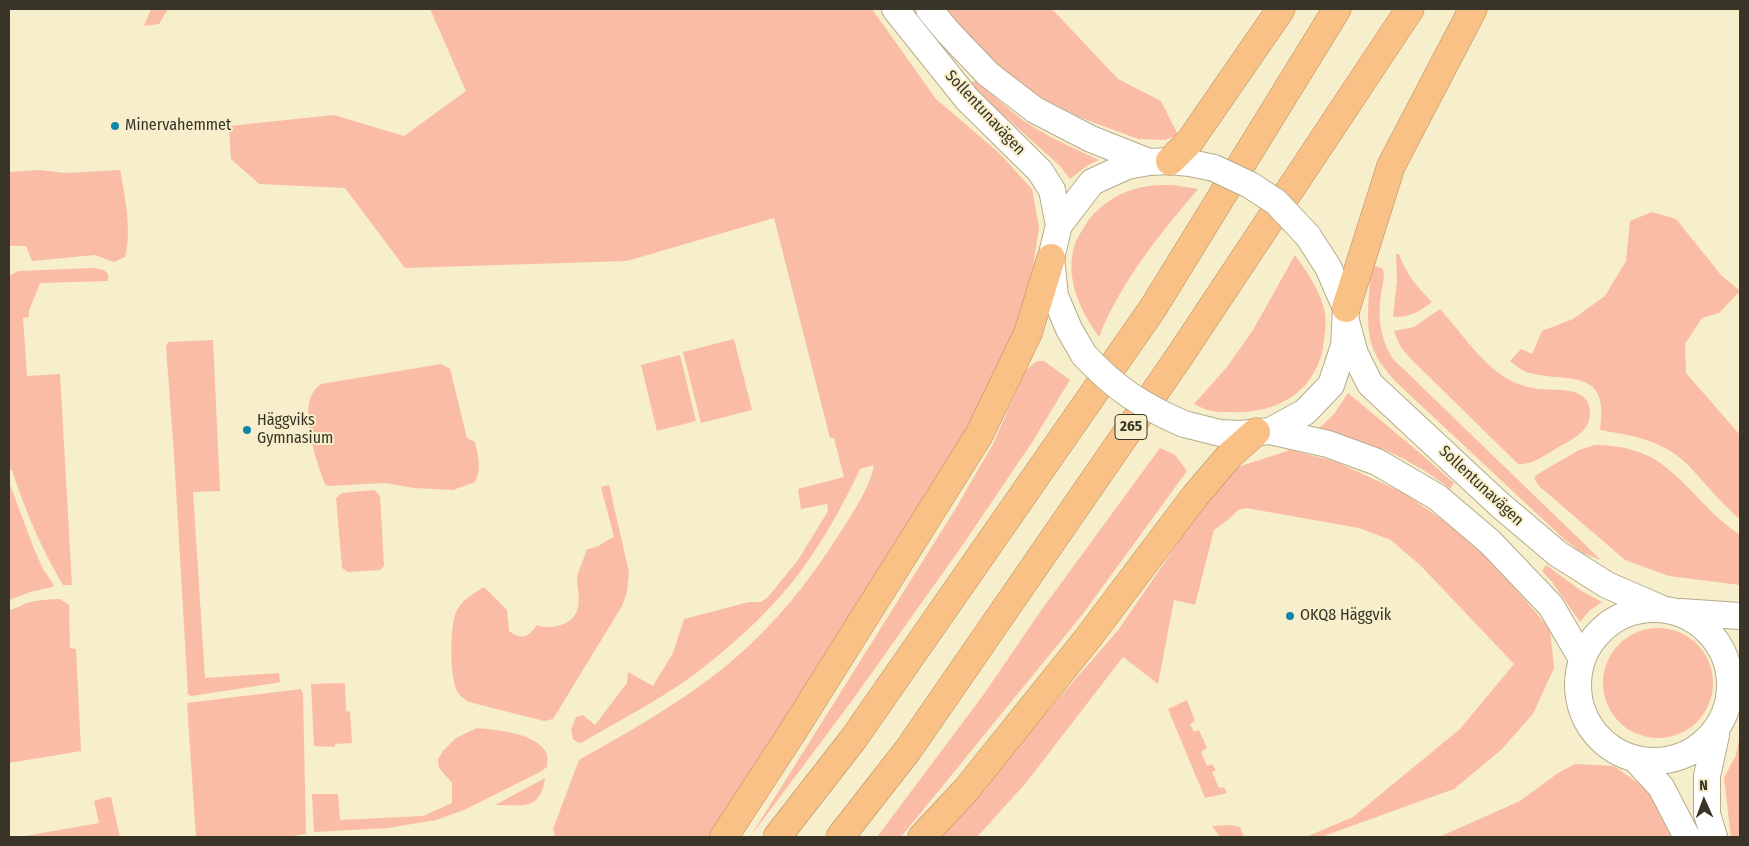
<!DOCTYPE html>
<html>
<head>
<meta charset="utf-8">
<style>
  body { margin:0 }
  #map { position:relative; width:1749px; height:846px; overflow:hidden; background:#f7eecb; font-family:"Fira Sans Condensed",sans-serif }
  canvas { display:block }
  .frame { position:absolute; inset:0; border:10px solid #383427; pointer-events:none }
  .north { position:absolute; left:1679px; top:776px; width:50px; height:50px; -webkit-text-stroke:4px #f7eecb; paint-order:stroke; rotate:358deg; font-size:14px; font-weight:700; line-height:20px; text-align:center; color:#383427 }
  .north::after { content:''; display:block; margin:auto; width:18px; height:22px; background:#383427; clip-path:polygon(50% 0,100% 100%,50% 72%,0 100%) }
</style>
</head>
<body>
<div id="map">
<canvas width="1749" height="846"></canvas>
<div class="frame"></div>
<div class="north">N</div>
</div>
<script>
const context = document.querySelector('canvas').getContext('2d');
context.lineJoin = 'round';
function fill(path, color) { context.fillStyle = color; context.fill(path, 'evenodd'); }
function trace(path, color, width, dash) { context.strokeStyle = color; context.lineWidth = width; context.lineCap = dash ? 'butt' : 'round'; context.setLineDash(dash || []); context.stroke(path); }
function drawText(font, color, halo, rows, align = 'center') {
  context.font = font + ' "Fira Sans Condensed",sans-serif'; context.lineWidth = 4; context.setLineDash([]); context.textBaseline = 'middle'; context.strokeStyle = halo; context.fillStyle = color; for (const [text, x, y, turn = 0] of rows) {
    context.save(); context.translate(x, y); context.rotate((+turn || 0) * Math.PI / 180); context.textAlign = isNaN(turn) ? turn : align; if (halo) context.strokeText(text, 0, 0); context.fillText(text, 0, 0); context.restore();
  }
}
const green = new Path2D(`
  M 151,9 L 168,9 L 159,24 L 144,26 Z
  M 430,9 L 872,9 L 936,99 L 998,152 L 1032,189 L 1039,227 L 1028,302 L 996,383 L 719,837 L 555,837 L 553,829 L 579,760 C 632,730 686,700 733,660 C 774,625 809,582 838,536 C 851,515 870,489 874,465 L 860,469 C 846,499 830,528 812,555 C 782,601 738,641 695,674 C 659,700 619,721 581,743 L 577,742 L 573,739 L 571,730 L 576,717 L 583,715 L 595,725 L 627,683 L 628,672 L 653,686 L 673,653 L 684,619 L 749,602 L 761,602 L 768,597 L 798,560 L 828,511 L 827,504 L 801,509 L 798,489 L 844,477 L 834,438 L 830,438 L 774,218 L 627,261 L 405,268 L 345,188 L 259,184 L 231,159 L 229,126 L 334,115 L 404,136 L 466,91 Z
  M 944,9 L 1052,9 L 1118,79 L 1161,101 L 1178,135 L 1165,140 L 1138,139 L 1079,117 L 1021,87 L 962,32 Z
  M 975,81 C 994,95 1010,112 1030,125 C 1051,138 1075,149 1099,160 L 1088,165 L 1070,179 L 1060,166 L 982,96 L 970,83 Z
  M 39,170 L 66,173 L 120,170 C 125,195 132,233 125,257 L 114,262 L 95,255 L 32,261 L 26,246 L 9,246 L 9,172 Z
  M 1173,185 L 1198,189 C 1160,234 1121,281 1099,337 C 1080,311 1064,276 1075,244 C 1077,237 1083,230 1086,224 C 1096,208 1116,194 1135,189 C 1146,185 1160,185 1173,185 Z
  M 1652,212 L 1676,219 L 1721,275 L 1740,291 L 1719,313 L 1702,318 L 1685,344 L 1686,373 L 1740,435 L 1740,519 C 1719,502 1704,481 1686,463 C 1662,440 1630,435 1600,430 C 1610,365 1567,384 1526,372 C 1521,370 1515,365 1510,361 L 1521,349 L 1532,354 L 1542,331 L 1573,319 L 1605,296 L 1626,261 L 1630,221 Z
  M 1396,254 L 1399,254 C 1406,274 1417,287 1432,302 C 1420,311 1409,318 1393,317 L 1397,281 Z
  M 1295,255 C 1307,272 1321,292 1325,313 C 1327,324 1324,337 1323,348 C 1314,395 1272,415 1228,412 C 1223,412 1217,412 1212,411 C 1206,410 1200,407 1194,404 L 1227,367 L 1253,330 Z
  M 1376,266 L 1383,269 L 1384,277 C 1378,307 1376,332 1393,359 L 1601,560 L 1582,553 L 1565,540 L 1396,382 C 1388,373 1380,364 1375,353 C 1363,327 1370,295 1371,267 Z
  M 93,268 L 104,270 L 108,274 L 108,281 L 40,283 L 29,311 L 29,317 L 23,318 L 27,376 L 60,374 L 72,585 L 63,585 C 41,548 25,510 12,470 L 9,471 L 9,276 L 18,271 Z
  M 1440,309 C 1461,332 1480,362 1506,378 C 1515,384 1527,387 1538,389 C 1556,391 1590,385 1590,413 C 1590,428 1578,436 1566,443 C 1552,450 1533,466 1518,464 L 1410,358 L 1400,346 L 1394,331 L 1414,327 Z
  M 734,339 L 752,410 L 701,423 L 683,352 Z
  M 213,340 L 220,491 L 193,492 L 205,678 L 279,673 L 280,682 L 276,683 L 191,696 L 188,694 L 174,455 L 166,347 L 168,342 Z
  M 680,355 L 696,421 L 657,431 L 641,365 Z
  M 1038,361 L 1044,361 L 1070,380 L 1031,444 L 962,546 L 851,702 L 750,837 L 956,508 L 993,444 L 1025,371 L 1033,364 Z
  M 441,364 L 450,369 L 467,438 L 475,442 C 478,456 482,469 475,482 L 453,490 L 414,488 L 385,483 L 328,486 L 325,484 C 317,465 305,424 309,403 C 311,395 314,389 321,384 Z
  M 1348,393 L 1420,453 L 1454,483 L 1450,489 C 1412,458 1365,439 1317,430 L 1334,414 Z
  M 1595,445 C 1620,445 1647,451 1667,468 C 1693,489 1712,517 1740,535 L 1740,585 L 1669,576 L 1625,560 L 1539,486 L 1534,478 L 1538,474 L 1579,450 Z
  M 1160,448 L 1175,455 L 1187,471 L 1082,615 L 901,837 L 877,837 L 984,694 L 1040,612 Z
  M 1290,450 L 1334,461 L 1404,493 L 1468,538 L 1512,585 L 1550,629 L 1554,668 L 1533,714 L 1501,750 L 1454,789 L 1321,837 L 1306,837 L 1353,817 L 1460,729 L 1514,664 L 1421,566 L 1391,540 L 1359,528 L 1246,508 L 1238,510 L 1229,519 L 1214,530 L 1195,605 L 1174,600 L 1158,684 L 1123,657 L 1025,784 L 977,837 L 938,837 L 1119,629 L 1201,509 L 1232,469 Z
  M 9,482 L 34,549 L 43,569 L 54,585 L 52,587 L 30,592 L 9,600 Z
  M 609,485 L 629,572 L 627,592 L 622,606 L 553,719 L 544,721 L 469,702 C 464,699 460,696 457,691 C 450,677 449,624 457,610 C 462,600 474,593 484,587 L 507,610 L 509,631 C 521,640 528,638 537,625 C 550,630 571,626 577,611 C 581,600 577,590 577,579 C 578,570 584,559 587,549 C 600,548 602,542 614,537 L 601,487 Z
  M 374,490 L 380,496 L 384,566 L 380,570 L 348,572 L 342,568 L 336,498 L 342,493 Z
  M 1546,565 L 1580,590 L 1602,602 L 1589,611 L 1580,622 L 1552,582 L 1542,571 Z
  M 60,599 L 69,605 L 70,648 L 76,649 L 81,751 L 9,763 L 9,610 C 16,609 21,605 27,603 C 38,600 49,599 60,599 Z
  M1603 683a55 55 0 1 1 110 0a55 55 0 1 1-110 0Z
  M 345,683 L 346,711 L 350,712 L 352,743 L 335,744 L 335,747 L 314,746 L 311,684 Z
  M 301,689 L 303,694 L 306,834 L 285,837 L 196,837 L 187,703 Z
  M 1187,700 L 1195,721 L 1190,724 L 1194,732 L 1199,730 L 1207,748 L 1201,752 L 1207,766 L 1212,764 L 1216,770 L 1212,772 L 1219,788 L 1224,787 L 1227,793 L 1205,798 L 1168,709 Z
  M 477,728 C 496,730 540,733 547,755 C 548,759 547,763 547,767 L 540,772 L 464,810 L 436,820 L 388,828 L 314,832 L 312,794 L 338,794 L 340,820 L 423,816 L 452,803 L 452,783 L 439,768 L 438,759 L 443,751 L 456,738 Z
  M 1740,735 L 1740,837 L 1731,837 L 1724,778 L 1736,755 Z
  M 1575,764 L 1614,766 L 1645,788 L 1652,794 L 1674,837 L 1439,837 L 1520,801 L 1558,773 Z
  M 545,778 C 540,813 521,804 495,805 Z
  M 107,797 L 111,797 L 120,837 L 19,837 L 99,823 L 94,801 Z
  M 1232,825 L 1240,827 L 1244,837 L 1220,837 L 1212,826 Z`);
const secondary = new Path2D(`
  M 895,9 L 967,99 L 1040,171 L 1052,190 L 1059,225
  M 929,9 L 948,32 L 988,74 L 1035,110 L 1091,139 L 1149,162
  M 1346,321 L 1355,354 L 1370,384 L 1500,505 L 1558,554 L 1607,585 L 1660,608
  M 1084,355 L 1069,329 L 1055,296 L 1051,258 L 1059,225 L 1092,182 L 1127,166 L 1149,162 L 1170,161 L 1190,163 L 1214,168
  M 1184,424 L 1220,433 L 1240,434 L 1270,431 L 1305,412 L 1331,385 L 1344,346 L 1346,308 L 1328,267 L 1308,236
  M 1270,431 L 1328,444 L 1377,462 L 1437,497 L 1490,542 L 1551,606 L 1582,659
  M1578 685a76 76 0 1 1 152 0a76 76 0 1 1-152 0Z
  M 1681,612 L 1740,616
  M 1636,760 L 1661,787 L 1687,837
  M 1714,837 L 1707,814 L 1707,776 L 1716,735`);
const highway = new Path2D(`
  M 1170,161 L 1190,141 L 1281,9
  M 1346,308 L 1391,166 L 1473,9
  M 724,837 L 795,728 L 979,435 L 1028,333 L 1051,258
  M 777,837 L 854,738 L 1153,308 L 1337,9
  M 840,837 L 908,750 L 1179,357 L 1410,9
  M 922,837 L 966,790 L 1088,638 L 1195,496 L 1230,455 L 1256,432`);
const secondaryBridge = new Path2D(`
  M 1214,168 L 1250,185 L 1276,202 L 1308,236
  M 1084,355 C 1116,389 1142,406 1184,424`);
const markers = [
  [115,126,5,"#1385ab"],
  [247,430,5,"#1385ab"],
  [1290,616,5,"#1385ab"]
];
const shields = [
  [1131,427,32]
];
const shieldNames = [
  ["265",1131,427]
];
const streetNames = [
  ["Sollentunavägen",985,113,47],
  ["Sollentunavägen",1481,486,43]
];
const poiNames = [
  ["Minervahemmet",125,126],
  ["Häggviks",257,421],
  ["Gymnasium",257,439],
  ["OKQ8 Häggvik",1300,616]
];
fill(green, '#fbbca5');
trace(secondary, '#b5ac8b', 28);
trace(highway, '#b59064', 29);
trace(secondary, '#fff', 26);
trace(highway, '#f9c185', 28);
trace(secondaryBridge, '#b5ac8b', 28, []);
trace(secondaryBridge, '#fff', 26);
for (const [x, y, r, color] of markers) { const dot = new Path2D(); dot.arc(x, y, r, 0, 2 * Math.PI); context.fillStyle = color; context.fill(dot); trace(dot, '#f7eecb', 2); }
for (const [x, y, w] of shields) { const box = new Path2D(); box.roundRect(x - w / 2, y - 12.5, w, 25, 4); context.fillStyle = '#f7eecb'; context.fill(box); trace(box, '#383427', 1); }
drawText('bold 15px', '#383427', null, shieldNames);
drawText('16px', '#383427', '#f7eecb', streetNames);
drawText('16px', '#383427', '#f7eecb', poiNames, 'left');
</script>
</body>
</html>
